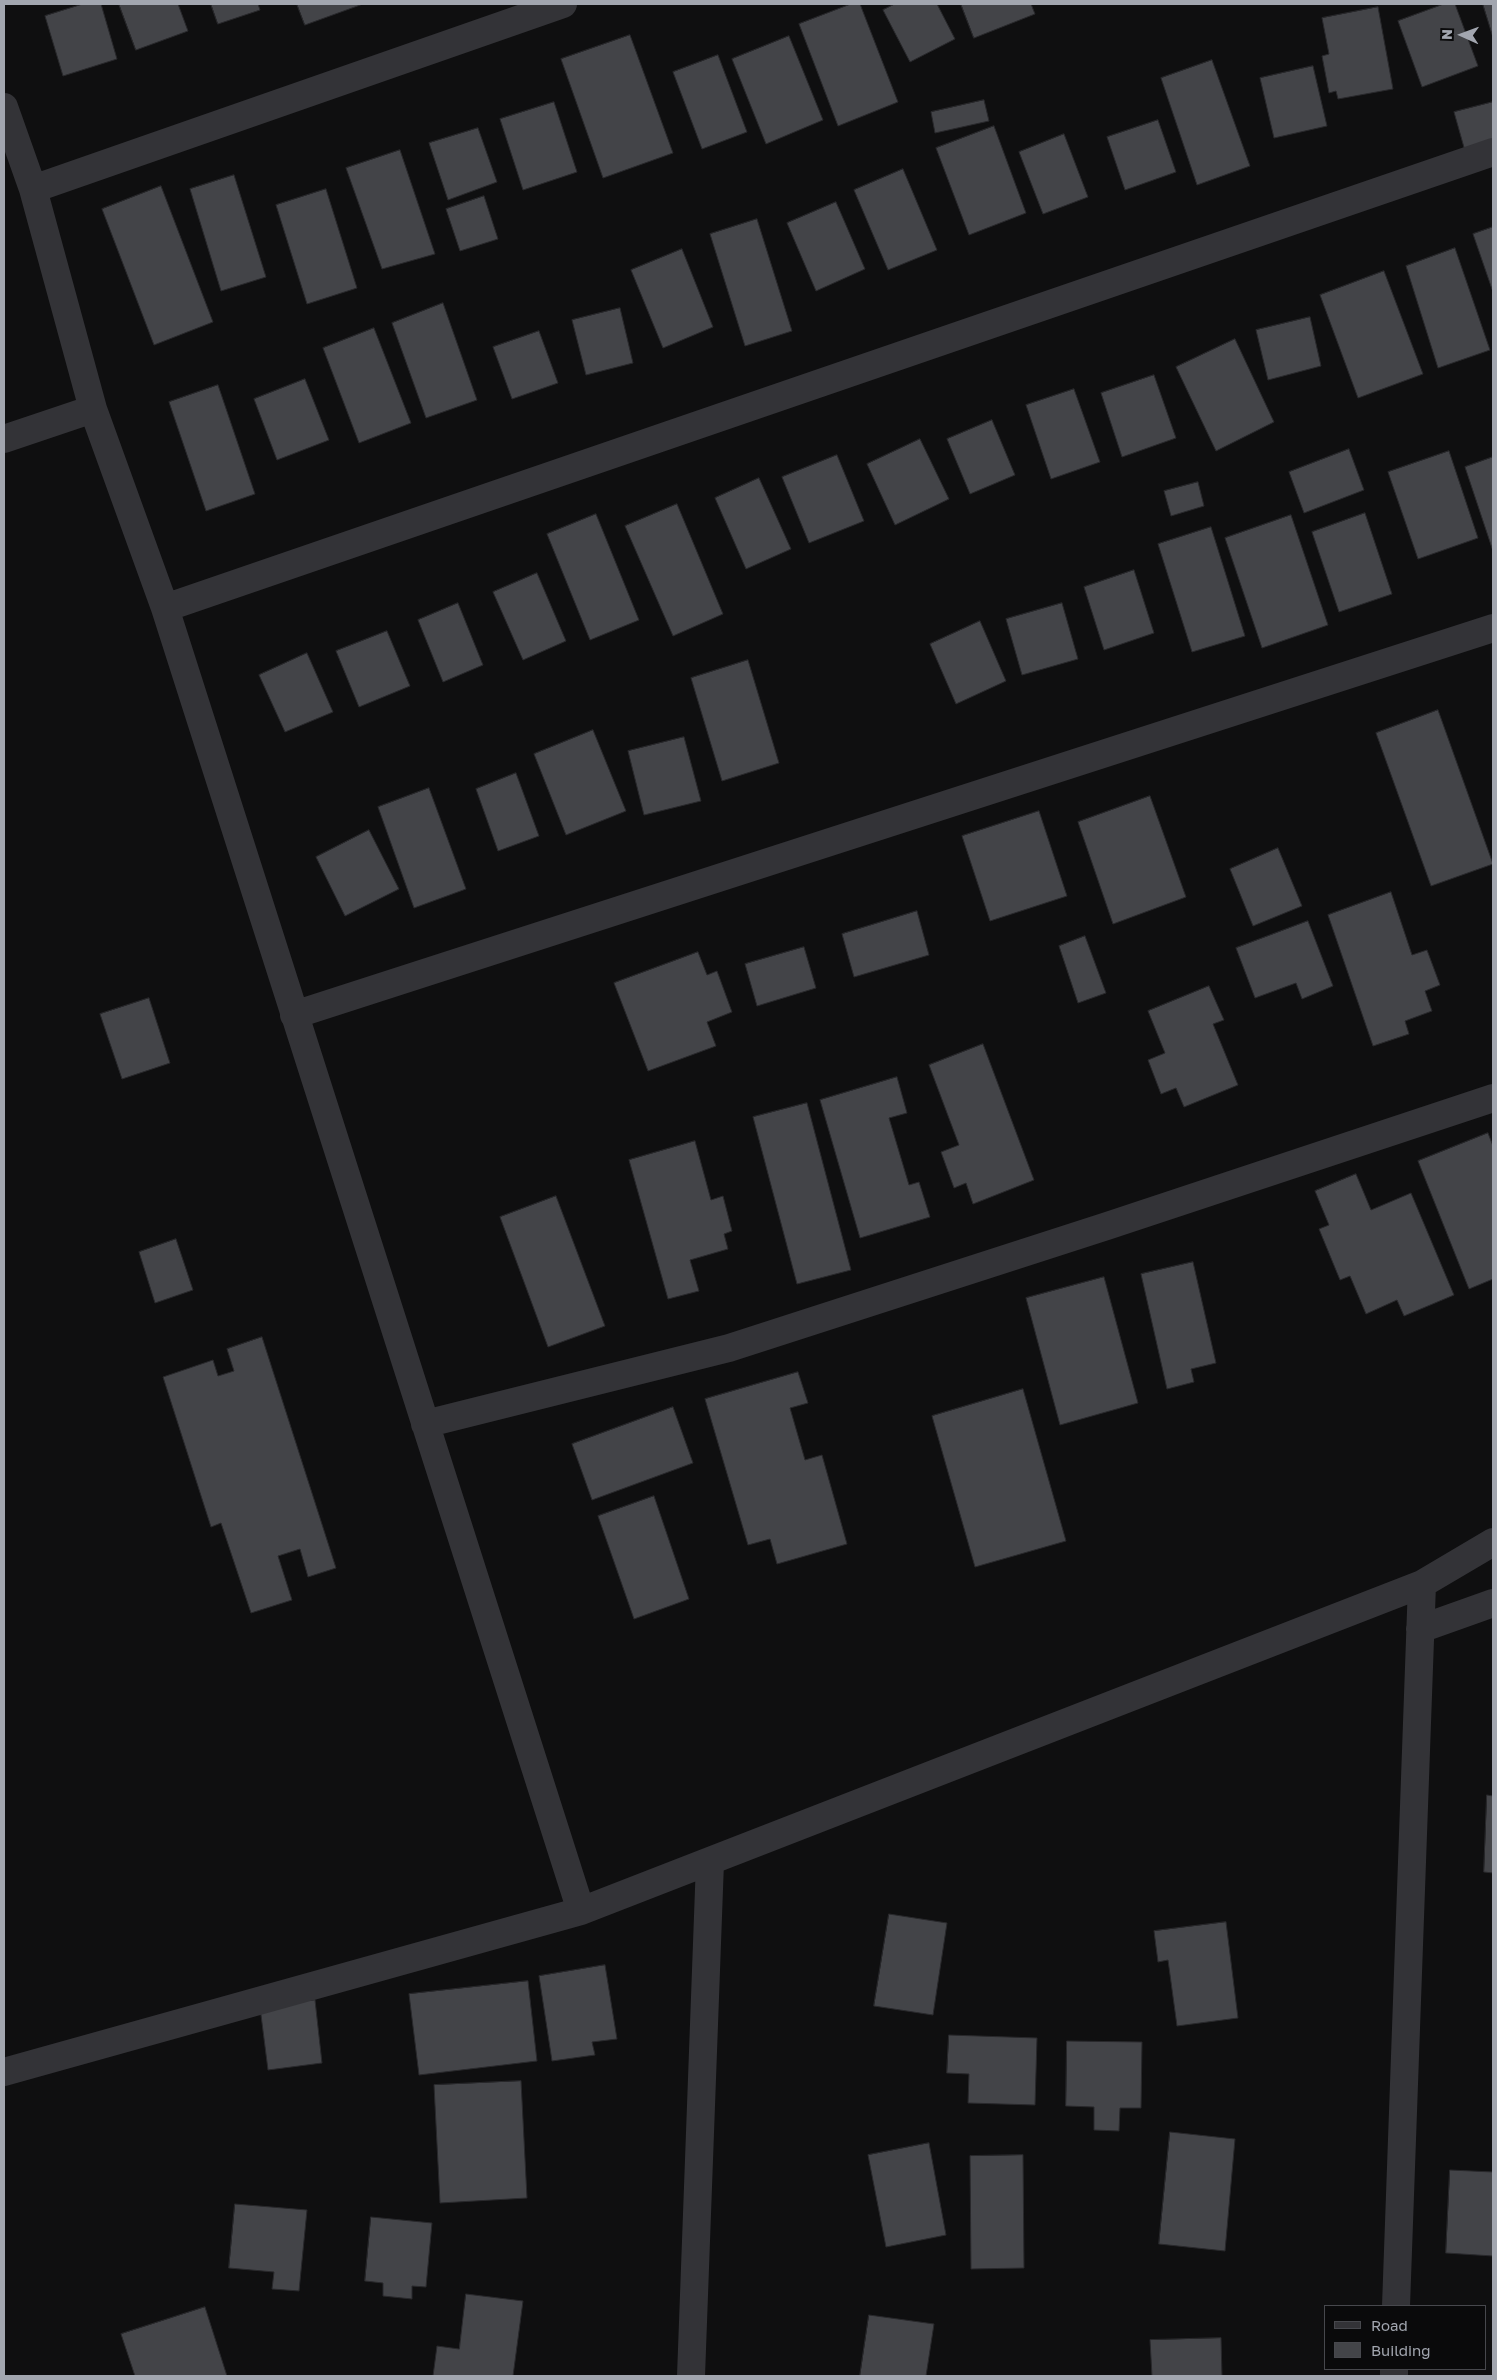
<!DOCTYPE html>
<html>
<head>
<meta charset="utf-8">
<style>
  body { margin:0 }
  #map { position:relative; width:1497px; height:2380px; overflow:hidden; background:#0f0f10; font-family:"Golos Text",sans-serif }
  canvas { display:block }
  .frame { position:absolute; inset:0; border:5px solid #a2a6af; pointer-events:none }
  .legend { position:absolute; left:1324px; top:2305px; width:162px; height:65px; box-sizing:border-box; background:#0a0a0b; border:1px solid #47484d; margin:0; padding:6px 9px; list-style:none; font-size:15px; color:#a2a6af }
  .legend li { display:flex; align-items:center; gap:10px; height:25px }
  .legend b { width:25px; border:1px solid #47484d }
  .north { position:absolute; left:1437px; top:10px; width:50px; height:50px; -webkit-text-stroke:4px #0a0a0b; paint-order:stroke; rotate:272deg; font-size:14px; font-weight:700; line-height:20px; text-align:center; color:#a2a6af }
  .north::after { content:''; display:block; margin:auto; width:18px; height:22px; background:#a2a6af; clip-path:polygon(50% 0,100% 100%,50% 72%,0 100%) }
</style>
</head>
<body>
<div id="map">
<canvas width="1497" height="2380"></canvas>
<div class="frame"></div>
<ul class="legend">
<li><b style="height:6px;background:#333337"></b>Road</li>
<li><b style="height:14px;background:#434448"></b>Building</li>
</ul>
<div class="north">N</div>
</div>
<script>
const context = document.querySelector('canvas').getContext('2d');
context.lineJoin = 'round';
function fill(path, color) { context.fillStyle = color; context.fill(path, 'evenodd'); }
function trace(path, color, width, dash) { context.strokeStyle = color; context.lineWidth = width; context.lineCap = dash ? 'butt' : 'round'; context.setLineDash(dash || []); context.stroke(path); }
const building = new Path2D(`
  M 83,4 L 101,4 L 117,59 L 63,76 L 45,16 Z
  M 119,4 L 178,4 L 188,31 L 136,50 Z
  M 211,4 L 258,4 L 260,10 L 218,24 Z
  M 297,4 L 363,4 L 305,25 Z
  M 851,4 L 860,4 L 898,102 L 838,126 L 799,24 Z
  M 895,4 L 937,4 L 955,39 L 910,62 L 883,10 Z
  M 961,4 L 1031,4 L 1035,14 L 974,38 Z
  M 1444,4 L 1455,4 L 1478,66 L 1422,87 L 1398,21 Z
  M 1483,4 L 1493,4 L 1493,37 Z
  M 1378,7 L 1393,89 L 1338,99 L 1336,91 L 1329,93 L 1322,56 L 1329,54 L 1322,18 Z
  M 630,35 L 673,153 L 603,178 L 561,59 Z
  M 789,36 L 823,120 L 766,144 L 732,59 Z
  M 718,55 L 747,132 L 702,149 L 673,72 Z
  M 1212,60 L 1250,166 L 1197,185 L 1161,78 Z
  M 1313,66 L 1327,126 L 1274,138 L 1260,78 Z
  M 984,100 L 989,121 L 935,133 L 931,112 Z
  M 554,102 L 577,172 L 523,190 L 500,119 Z
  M 1493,102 L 1493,144 L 1465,151 L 1454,112 Z
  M 1158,120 L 1176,172 L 1125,190 L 1107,137 Z
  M 994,126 L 1026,213 L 969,235 L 936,148 Z
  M 478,128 L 497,182 L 448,200 L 429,143 Z
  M 1064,134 L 1088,197 L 1043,214 L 1019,152 Z
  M 400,150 L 435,254 L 382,269 L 346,168 Z
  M 903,169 L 937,250 L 888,270 L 854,190 Z
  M 234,175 L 266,277 L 221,291 L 190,189 Z
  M 161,186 L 213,322 L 154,345 L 102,209 Z
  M 326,189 L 357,288 L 307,304 L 276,205 Z
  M 484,196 L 498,239 L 460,251 L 446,209 Z
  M 836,202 L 865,269 L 816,291 L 787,223 Z
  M 757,219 L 792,331 L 745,346 L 710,234 Z
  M 1493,227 L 1493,292 L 1473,234 Z
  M 1455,248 L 1490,350 L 1438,368 L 1406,266 Z
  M 682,249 L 713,327 L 663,348 L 631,270 Z
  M 1384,271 L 1423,374 L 1358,398 L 1320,295 Z
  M 443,303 L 477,400 L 426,418 L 392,323 Z
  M 620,308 L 633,363 L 586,375 L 572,320 Z
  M 1310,317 L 1321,366 L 1268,380 L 1256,330 Z
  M 374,328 L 411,423 L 359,443 L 323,348 Z
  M 539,331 L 558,383 L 512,399 L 493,347 Z
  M 1235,339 L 1274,422 L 1216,451 L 1176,367 Z
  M 1154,375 L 1176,438 L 1122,457 L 1101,393 Z
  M 305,379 L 329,440 L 277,460 L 254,399 Z
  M 218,385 L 255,494 L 206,511 L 169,402 Z
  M 1074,389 L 1100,462 L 1051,479 L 1026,405 Z
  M 992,420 L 1015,475 L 970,494 L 947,439 Z
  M 920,439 L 949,499 L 895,525 L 867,464 Z
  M 1349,449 L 1364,490 L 1304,513 L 1289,472 Z
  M 1449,451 L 1478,538 L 1418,559 L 1388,472 Z
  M 837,455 L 864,521 L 809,543 L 782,477 Z
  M 1493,457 L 1493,551 L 1465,467 Z
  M 759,478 L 791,549 L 746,569 L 715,498 Z
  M 1198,482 L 1204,506 L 1171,516 L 1164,491 Z
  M 677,504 L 723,614 L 673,636 L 625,526 Z
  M 1365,513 L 1392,594 L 1339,612 L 1312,532 Z
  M 596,514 L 639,620 L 590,640 L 547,534 Z
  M 1291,515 L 1328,625 L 1262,648 L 1225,538 Z
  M 1211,527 L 1245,636 L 1192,652 L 1158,544 Z
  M 1134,570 L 1154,633 L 1104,650 L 1084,587 Z
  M 537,573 L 566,641 L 523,660 L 493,592 Z
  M 458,603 L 483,665 L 443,682 L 418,620 Z
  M 1062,603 L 1078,659 L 1022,675 L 1006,619 Z
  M 980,621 L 1006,681 L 956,704 L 930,644 Z
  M 387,631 L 410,686 L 359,707 L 336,651 Z
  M 307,653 L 333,712 L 285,732 L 259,675 Z
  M 748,660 L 779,763 L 722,781 L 691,678 Z
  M 1438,710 L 1493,864 L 1431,886 L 1376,733 Z
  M 593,730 L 626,811 L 566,835 L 534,754 Z
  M 684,737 L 701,801 L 644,815 L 628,751 Z
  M 516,773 L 539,836 L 498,851 L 476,789 Z
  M 429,788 L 466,889 L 414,908 L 378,807 Z
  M 1150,796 L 1186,897 L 1113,924 L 1078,822 Z
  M 1039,811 L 1067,896 L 990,921 L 962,836 Z
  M 369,830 L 399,889 L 345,916 L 316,857 Z
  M 1278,848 L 1302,906 L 1253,926 L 1230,869 Z
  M 1391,892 L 1412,955 L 1427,950 L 1440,985 L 1425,991 L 1432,1011 L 1405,1021 L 1409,1034 L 1373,1046 L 1328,915 Z
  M 917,911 L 929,955 L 854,977 L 842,934 Z
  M 1308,921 L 1333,986 L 1302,999 L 1296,983 L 1255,998 L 1236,948 Z
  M 1085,936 L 1106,993 L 1078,1003 L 1059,946 Z
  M 804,947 L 816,988 L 757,1006 L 745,964 Z
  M 698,952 L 707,975 L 717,971 L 732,1012 L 707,1022 L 716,1046 L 648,1071 L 614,983 Z
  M 1209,986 L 1224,1020 L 1213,1024 L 1238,1085 L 1184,1107 L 1176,1088 L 1161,1094 L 1148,1060 L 1165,1053 L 1148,1011 Z
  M 149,998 L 170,1063 L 122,1079 L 100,1014 Z
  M 983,1044 L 1034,1180 L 973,1204 L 966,1183 L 954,1188 L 941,1152 L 959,1145 L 929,1065 Z
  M 897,1077 L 907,1113 L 889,1118 L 909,1185 L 919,1182 L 930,1217 L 860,1238 L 820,1100 Z
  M 807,1103 L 851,1270 L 797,1284 L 753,1117 Z
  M 1488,1133 L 1493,1146 L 1493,1279 L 1469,1289 L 1418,1161 Z
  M 695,1141 L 711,1200 L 723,1196 L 732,1231 L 724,1234 L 728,1249 L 690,1260 L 699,1291 L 668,1299 L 629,1160 Z
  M 1356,1174 L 1371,1210 L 1411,1193 L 1454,1295 L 1404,1316 L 1397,1300 L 1366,1314 L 1350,1276 L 1340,1280 L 1319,1229 L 1329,1225 L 1315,1191 Z
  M 556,1196 L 605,1326 L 548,1347 L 500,1217 Z
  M 176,1239 L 193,1290 L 155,1303 L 139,1252 Z
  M 1193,1262 L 1216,1363 L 1191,1369 L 1194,1382 L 1167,1389 L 1141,1274 Z
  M 1104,1277 L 1138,1403 L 1060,1425 L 1026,1298 Z
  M 262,1337 L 336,1568 L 308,1577 L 300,1549 L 278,1556 L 292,1600 L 251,1613 L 221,1523 L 211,1527 L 163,1377 L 213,1360 L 218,1376 L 234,1371 L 227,1349 Z
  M 798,1372 L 808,1403 L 790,1408 L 805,1460 L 822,1455 L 847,1544 L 777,1564 L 770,1539 L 748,1545 L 705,1399 Z
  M 1023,1389 L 1066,1541 L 975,1567 L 932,1416 Z
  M 673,1407 L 693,1463 L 592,1500 L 572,1444 Z
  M 654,1496 L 689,1599 L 634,1619 L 598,1516 Z
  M 1487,1795 L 1493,1796 L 1493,1873 L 1484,1872 Z
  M 889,1914 L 947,1923 L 933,2015 L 874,2006 Z
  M 1226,1922 L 1238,2018 L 1177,2026 L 1168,1960 L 1158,1962 L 1154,1931 Z
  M 605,1965 L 617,2039 L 592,2042 L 595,2055 L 552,2061 L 539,1976 Z
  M 528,1981 L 537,2061 L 419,2075 L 409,1994 Z
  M 315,2000 L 322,2063 L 268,2070 L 260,2007 Z
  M 949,2035 L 1037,2038 L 1035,2105 L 968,2103 L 969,2074 L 947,2073 Z
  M 1067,2041 L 1142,2042 L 1141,2108 L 1120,2108 L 1119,2131 L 1094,2130 L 1094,2107 L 1066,2106 Z
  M 521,2081 L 527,2198 L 440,2203 L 434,2085 Z
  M 1170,2132 L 1235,2139 L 1225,2251 L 1159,2244 Z
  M 929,2143 L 946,2235 L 886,2247 L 868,2155 Z
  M 1023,2155 L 1024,2268 L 971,2269 L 970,2156 Z
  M 1450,2170 L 1493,2172 L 1493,2256 L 1446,2253 Z
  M 235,2204 L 307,2210 L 299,2291 L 272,2289 L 274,2272 L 229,2268 Z
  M 371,2217 L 432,2223 L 426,2287 L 412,2286 L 412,2299 L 383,2296 L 383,2283 L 365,2281 Z
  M 466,2294 L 523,2301 L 513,2376 L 433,2376 L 437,2346 L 459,2349 Z
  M 205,2307 L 227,2376 L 135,2376 L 121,2334 Z
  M 869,2315 L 934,2324 L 926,2376 L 860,2376 Z
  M 1221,2338 L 1222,2376 L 1152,2376 L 1150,2340 Z`);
const minor = new Path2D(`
  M 4,107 L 33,189 L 93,409 L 165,608 L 581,1911
  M 33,189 L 563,4
  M 4,439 L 93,409
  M 165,608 L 1493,152
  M 294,1015 L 1493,628
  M 425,1424 L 729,1348 L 1107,1226 L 1493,1098
  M 1420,1629 L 1493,1603
  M 4,2072 L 581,1911 L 1422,1584 L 1493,1542
  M 1396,2306 L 1422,1584
  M 691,2376 L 710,1862
  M 1394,2376 L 1394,2369`);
fill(building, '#434448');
trace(building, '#29292c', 1);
trace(minor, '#333337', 28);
</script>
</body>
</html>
